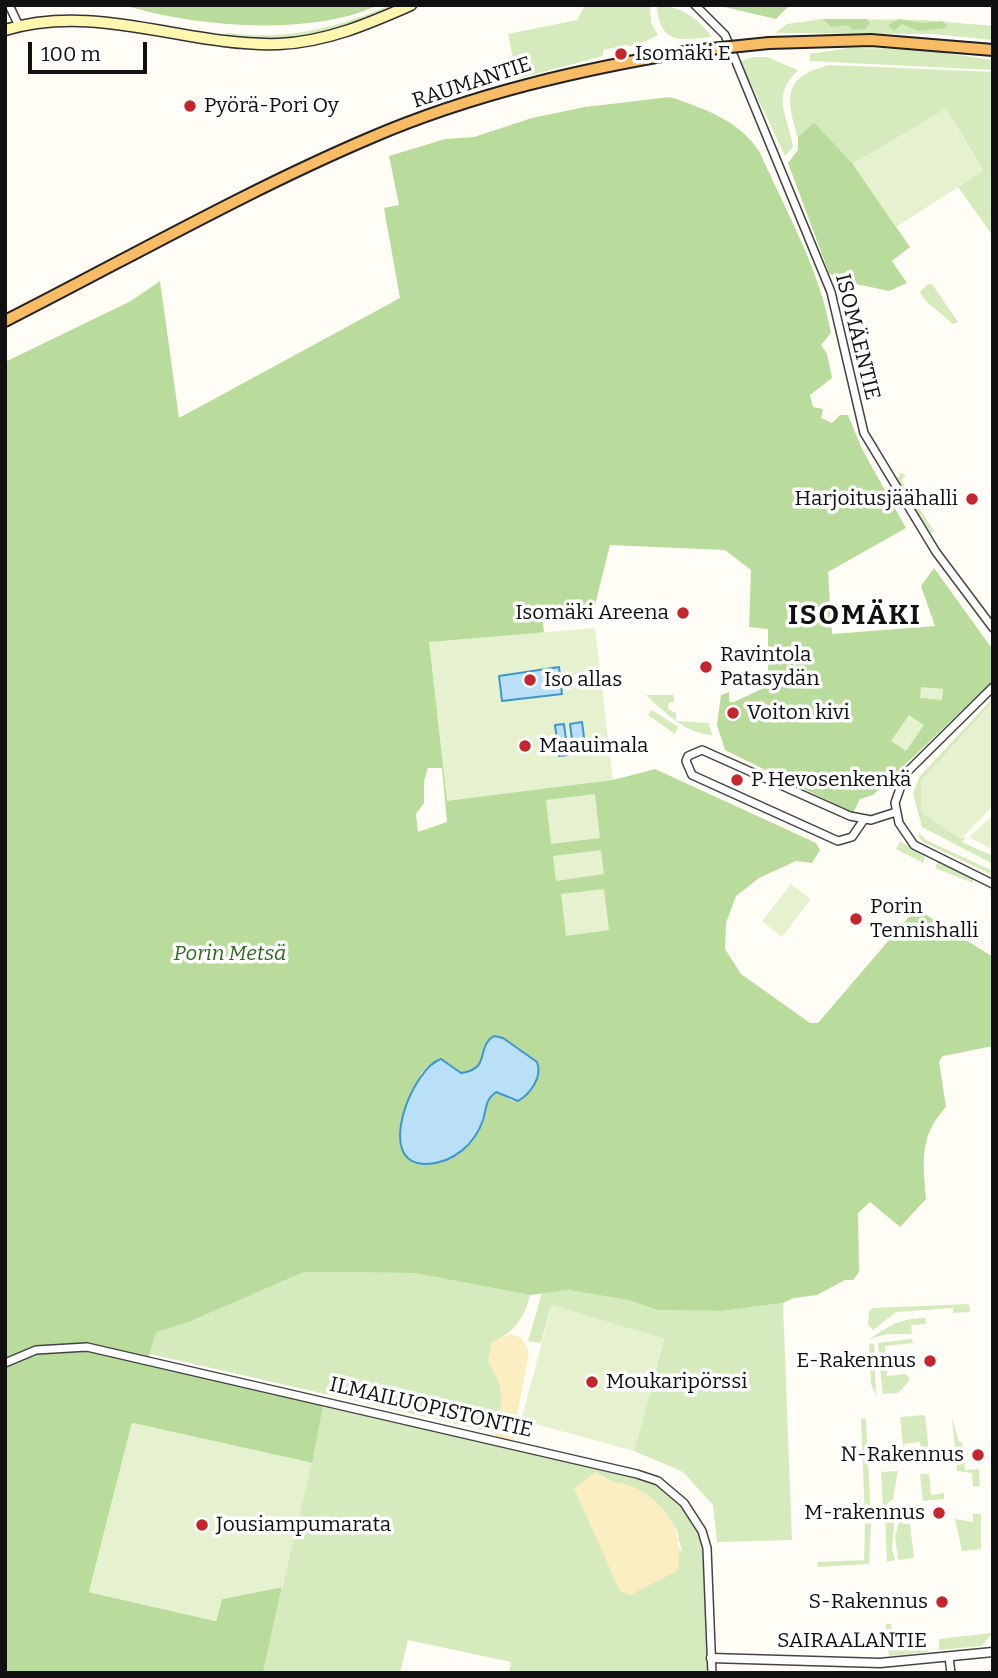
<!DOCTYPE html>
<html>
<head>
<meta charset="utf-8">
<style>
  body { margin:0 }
  #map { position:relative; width:998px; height:1678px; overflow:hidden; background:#fffdf5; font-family:Bitter,serif }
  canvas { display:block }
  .frame { position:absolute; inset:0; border:7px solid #111; pointer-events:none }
  .scale { position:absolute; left:28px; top:42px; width:119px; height:32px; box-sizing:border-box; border:4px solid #111; border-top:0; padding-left:9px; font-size:21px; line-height:24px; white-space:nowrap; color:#111; -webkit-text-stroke:5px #fff; paint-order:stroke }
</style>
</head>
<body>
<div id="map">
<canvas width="998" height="1678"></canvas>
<div class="frame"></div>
<div class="scale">100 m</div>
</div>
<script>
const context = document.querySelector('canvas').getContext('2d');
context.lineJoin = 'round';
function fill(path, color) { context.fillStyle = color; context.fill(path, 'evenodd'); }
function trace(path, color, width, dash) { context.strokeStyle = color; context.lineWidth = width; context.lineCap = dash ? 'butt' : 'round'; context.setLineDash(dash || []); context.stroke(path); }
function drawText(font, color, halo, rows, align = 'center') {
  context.font = font + ' Bitter,serif'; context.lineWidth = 7; context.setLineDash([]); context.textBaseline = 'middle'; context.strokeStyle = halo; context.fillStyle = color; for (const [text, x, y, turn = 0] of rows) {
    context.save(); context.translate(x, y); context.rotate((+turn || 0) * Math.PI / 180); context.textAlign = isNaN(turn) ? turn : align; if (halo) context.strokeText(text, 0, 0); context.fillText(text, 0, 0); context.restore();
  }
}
const green = new Path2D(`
  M 390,5 L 399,5 C 344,29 288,47 227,36 L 227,33 C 286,41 337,28 390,5 Z
  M 585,5 L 650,5 L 651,22 L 658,35 L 638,45 L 639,49 L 627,45 L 603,50 L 603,56 L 517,79 L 508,34 L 577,20 Z
  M 657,5 C 682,7 698,18 712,37 C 681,40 659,45 657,5 Z
  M 823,19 L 924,20 L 993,26 L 993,40 L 933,34 L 775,33 L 787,24 Z
  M 849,48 L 916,49 L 993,60 L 993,70 L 810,61 L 810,54 Z
  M 753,57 L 767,57 L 798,70 C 770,98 788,114 793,147 L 785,156 L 740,61 Z
  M 830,65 L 993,72 L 993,236 L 958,187 L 983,170 L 946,109 L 853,164 L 814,122 L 798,137 C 785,96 784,76 830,65 Z
  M 928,284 L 932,284 L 958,322 L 952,324 C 943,313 925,304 920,292 Z
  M 901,473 L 906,476 L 901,480 L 934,531 L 931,533 L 896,480 Z
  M 646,695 L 674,695 L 674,702 L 669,702 L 668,709 L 676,713 L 676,721 L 709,723 L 712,735 C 685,733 665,713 646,695 Z
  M 993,698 L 993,702 L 921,781 L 960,838 L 965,838 L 962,842 L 993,856 L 993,864 L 922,827 L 913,793 L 920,776 Z
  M 652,710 L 678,727 L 675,734 L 648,715 Z
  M 920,834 L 926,840 L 993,871 L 993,875 L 923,842 L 918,836 Z
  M 900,841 L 925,857 L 923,863 L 896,849 Z
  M 938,861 L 973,878 L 973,883 L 935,868 Z
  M 304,1272 L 414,1273 L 530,1295 C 525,1318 514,1332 492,1343 L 488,1361 C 506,1391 503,1399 496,1433 L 150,1354 L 155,1332 L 189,1322 Z
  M 567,1290 L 628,1300 L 657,1310 L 722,1311 L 783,1303 L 792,1540 L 717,1542 L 713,1505 L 683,1472 L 634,1451 L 664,1339 L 551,1306 L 541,1343 L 528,1341 L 542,1293 Z
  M 969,1304 L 970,1312 L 953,1313 L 953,1308 L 896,1312 L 873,1330 L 868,1325 L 869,1311 L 873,1308 Z
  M 925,1318 L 926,1324 L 911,1325 L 912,1334 L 887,1334 L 869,1339 C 891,1326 895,1319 925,1318 Z
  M 912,1339 L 913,1343 L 885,1346 L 885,1353 L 879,1354 L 878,1343 Z
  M 869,1343 L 874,1344 L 876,1395 L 871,1384 Z
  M 880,1370 L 887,1370 L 887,1376 L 906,1374 L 910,1380 L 898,1393 L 883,1394 Z
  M 324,1401 L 658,1481 L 684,1503 L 707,1548 L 712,1673 L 509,1673 L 511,1662 L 408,1640 L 400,1673 L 263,1673 ZM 596,1473 L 660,1507 L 677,1530 L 682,1552 Z
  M 925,1415 L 929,1453 L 922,1454 L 920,1442 L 904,1444 L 904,1454 L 900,1417 Z
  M 952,1418 L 959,1442 L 962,1442 L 965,1470 L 979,1469 L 980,1486 L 973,1486 L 972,1473 L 957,1471 Z
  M 861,1419 L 866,1419 L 871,1519 L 865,1520 Z
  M 898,1471 L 893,1499 L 883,1507 L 881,1472 Z
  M 920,1474 L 929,1474 L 931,1495 L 944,1493 L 944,1499 L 923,1501 Z
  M 973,1514 L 981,1514 L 981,1549 L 962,1551 L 955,1519 L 973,1522 Z
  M 895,1516 L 892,1549 L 895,1560 L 887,1562 L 885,1519 Z
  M 901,1516 L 903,1524 L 910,1524 L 914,1558 L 898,1560 L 895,1536 Z
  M 871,1523 L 869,1564 L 818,1567 L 818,1562 L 864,1560 L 865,1524 Z
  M 886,1624 L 891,1624 L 896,1647 L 925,1644 L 929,1652 L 889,1656 Z
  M 992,1633 L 982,1646 L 939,1650 L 939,1639 Z`);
const forest = new Path2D(`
  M 124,5 L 378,5 C 312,37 193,27 124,5 Z
  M 716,5 L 790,5 L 776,19 Z
  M 823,19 L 867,19 L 870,23 L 866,29 L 853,30 L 848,25 L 831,27 Z
  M 898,19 L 923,23 L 942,21 L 947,25 L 946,28 L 918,31 L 902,24 L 894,31 L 888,25 Z
  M 670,97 C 703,108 741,121 760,153 C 786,211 820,270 831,333 L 821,345 L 827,354 L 832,378 L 810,395 L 813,407 L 823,409 L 821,418 L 832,423 L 840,415 L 848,415 L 862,449 L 906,528 L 828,572 L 832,634 L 935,626 L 921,586 L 934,568 L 993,650 L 993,681 L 873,795 L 860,799 L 853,813 L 725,750 L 717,725 L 721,695 L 729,692 L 729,702 L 734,702 L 768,686 L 768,629 L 749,627 L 751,570 L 725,550 L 610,545 L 593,613 L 566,607 L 541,607 L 544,632 L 532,639 L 613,780 L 655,769 L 816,843 L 820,850 L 812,863 L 796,861 L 759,878 L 736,896 L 726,923 L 725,949 L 741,974 L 810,1023 L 818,1023 L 913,912 L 920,911 L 993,957 L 993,1046 L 943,1056 L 939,1061 L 946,1107 C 919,1136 923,1161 926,1199 L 900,1227 L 870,1202 L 858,1213 L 859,1272 L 853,1280 L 845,1280 L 817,1295 L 794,1298 L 783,1303 L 722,1311 L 657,1310 L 628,1300 L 568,1290 L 530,1295 L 414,1273 L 304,1272 L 189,1322 L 156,1332 L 148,1360 L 324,1401 L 312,1463 L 132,1423 L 89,1592 L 216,1621 L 222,1599 L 282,1587 L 263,1673 L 5,1673 L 5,362 L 131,301 L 160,281 L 179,418 L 400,298 L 384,208 L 399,205 L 389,156 L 445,139 L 474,137 L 532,118 L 585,107 ZM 428,768 L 442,768 L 447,822 L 418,832 L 416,814 L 424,803 L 424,781 ZM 503,1038 L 537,1062 C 544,1078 531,1089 522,1100 L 513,1101 L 496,1092 L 488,1098 L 486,1106 L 443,1162 L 424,1164 L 413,1160 L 402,1115 L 422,1072 L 435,1061 L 446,1062 L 461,1073 C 478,1071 483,1061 484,1045 Z
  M 814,122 L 853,164 L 910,247 L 892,261 L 907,283 L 889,291 L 838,280 L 829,273 L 788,163 L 798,150 L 798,137 Z`);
const sand = new Path2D(`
  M 510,1334 L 522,1338 L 529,1352 L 512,1444 L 495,1440 C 502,1404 507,1393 488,1361 L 492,1342 Z
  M 596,1472 C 601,1475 604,1479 609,1481 C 618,1483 628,1484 636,1488 C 669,1505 686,1537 677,1571 L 630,1595 L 620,1591 L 574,1488 Z`);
const pitch = new Path2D(`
  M 946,109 L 983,171 L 896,227 L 853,164 Z
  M 595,628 L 613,780 L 447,801 L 429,642 Z
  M 921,687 L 943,689 L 942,700 L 920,698 Z
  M 993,702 L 993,806 L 961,839 L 921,812 L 921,781 Z
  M 909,715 L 924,725 L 906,751 L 891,741 Z
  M 595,794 L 600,838 L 551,844 L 546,800 Z
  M 993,815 L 993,850 L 969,837 Z
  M 601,850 L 604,874 L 556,881 L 553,856 Z
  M 791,884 L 811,899 L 782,937 L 762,921 Z
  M 604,889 L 609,930 L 566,936 L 561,894 Z
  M 552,1305 L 664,1339 L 634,1451 L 521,1420 Z
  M 132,1423 L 312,1463 L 282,1587 L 222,1599 L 215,1621 L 89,1592 Z`);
const water = new Path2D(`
  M 559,667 L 562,694 L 502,701 L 499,676 Z
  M 582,722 L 586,753 L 574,754 L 570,724 Z
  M 564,724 L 568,755 L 559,756 L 555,725 Z
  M 494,1036 L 503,1038 L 537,1062 C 543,1077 530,1094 518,1101 L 496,1092 C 485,1100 487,1107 483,1120 C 475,1144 453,1163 427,1164 C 373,1166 412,1068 441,1059 L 461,1073 C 492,1069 475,1047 494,1036 Z`);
const minor = new Path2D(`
  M 9,5 L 19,26
  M 695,5 L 725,35 L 831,292 L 864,433 L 936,552 L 993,628
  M 993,687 L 905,774 L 895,803 L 899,823 L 914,845 L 993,884
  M 863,821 L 852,837 L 838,841 L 692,775 L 686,761 L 688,756 L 702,750 L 850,816 L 871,820 L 896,812
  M 5,1363 L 36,1350 L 87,1347 L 637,1474 L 658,1481 L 684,1503 L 702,1531 L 707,1548 L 712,1673
  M 949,1657 L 951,1673`);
const tertiary = new Path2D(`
  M 711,1658 L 880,1663 L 993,1652`);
const secondary = new Path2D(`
  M 5,30 C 98,2 186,47 279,44 C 326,42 368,24 411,5`);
const trunk = new Path2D(`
  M 769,43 L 871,40 L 993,50
  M 5,321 C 125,260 246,191 370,138 C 472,94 581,69 691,51`);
const trunkBridge = new Path2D(`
  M 691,51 L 769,43`);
const markers = [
  [621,54,7,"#c4262e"],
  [190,106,7,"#c4262e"],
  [972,499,7,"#c4262e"],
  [683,613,7,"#c4262e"],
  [706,667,7,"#c4262e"],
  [530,680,7,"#c4262e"],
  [733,713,7,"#c4262e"],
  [525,746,7,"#c4262e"],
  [737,780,7,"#c4262e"],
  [856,919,7,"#c4262e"],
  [930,1361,7,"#c4262e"],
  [592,1382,7,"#c4262e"],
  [978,1455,7,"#c4262e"],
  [939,1513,7,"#c4262e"],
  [202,1525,7,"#c4262e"],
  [942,1602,7,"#c4262e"]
];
const poiNames = [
  ["Isomäki E",635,54],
  ["Pyörä-Pori Oy",204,106],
  ["Harjoitusjäähalli",958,499,"right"],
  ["Isomäki Areena",669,613,"right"],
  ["Ravintola",720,655],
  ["Patasydän",720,679],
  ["Iso allas",544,680],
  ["Voiton kivi",747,713],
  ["Maauimala",539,746],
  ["P Hevosenkenkä",751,780],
  ["Porin",870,907],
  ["Tennishalli",870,931],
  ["E-Rakennus",916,1361,"right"],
  ["Moukaripörssi",606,1382],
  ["N-Rakennus",964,1455,"right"],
  ["M-rakennus",925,1513,"right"],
  ["Jousiampumarata",216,1525],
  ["S-Rakennus",928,1602,"right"]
];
const streetNames = [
  ["RAUMANTIE",472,83,-18],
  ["ISOMÄENTIE",857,337,76],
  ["ILMAILUOPISTONTIE",431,1408,13],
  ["SAIRAALANTIE",852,1641]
];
const parkNames = [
  ["Porin Metsä",230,954]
];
const districtNames = [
  ["ISOMÄKI",855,616]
];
fill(green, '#d5ebbd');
fill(forest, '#b9dc9c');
fill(sand, '#fbeec1');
fill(pitch, '#e6f2cf');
fill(water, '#b9e0f7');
trace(water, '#3f96cf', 2);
trace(minor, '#444', 10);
trace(tertiary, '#444', 11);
trace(secondary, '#333', 13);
trace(trunk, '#222', 14);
trace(minor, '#fff', 7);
trace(tertiary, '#fff', 8);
trace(secondary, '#fff6b0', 10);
trace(trunk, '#f7bc64', 10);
trace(trunkBridge, '#222', 14, []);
trace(trunkBridge, '#f7bc64', 10);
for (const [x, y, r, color] of markers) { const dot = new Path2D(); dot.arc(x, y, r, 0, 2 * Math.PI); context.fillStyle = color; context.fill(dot); trace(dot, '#fff', 2.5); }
drawText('21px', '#111', '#fff', poiNames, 'left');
drawText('21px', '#111', '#fff', streetNames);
drawText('italic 21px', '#2f6b1f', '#fff', parkNames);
context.letterSpacing = '2px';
drawText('bold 28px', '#111', '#fff', districtNames);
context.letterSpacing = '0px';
</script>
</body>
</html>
